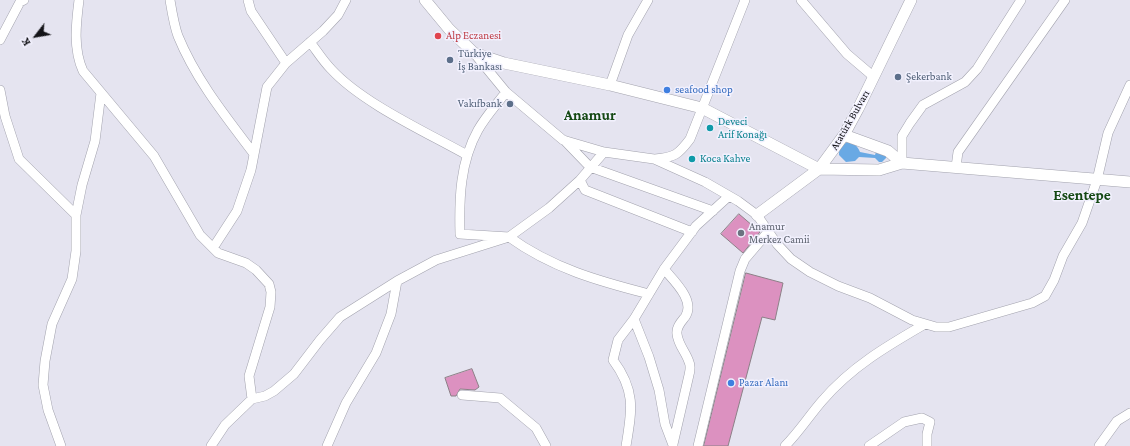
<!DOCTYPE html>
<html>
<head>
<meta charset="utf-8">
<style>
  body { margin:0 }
  #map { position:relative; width:1130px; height:446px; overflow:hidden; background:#e5e4f0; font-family:"Crimson Pro",serif }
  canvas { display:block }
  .north { position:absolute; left:16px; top:16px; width:40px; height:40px; -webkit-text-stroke:3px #f2f1fe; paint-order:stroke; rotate:239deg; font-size:11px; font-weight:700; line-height:16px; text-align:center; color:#141418 }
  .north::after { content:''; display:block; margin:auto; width:14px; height:18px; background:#141418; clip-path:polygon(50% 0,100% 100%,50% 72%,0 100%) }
</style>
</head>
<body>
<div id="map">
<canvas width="1130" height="446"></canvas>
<div class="north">K</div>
</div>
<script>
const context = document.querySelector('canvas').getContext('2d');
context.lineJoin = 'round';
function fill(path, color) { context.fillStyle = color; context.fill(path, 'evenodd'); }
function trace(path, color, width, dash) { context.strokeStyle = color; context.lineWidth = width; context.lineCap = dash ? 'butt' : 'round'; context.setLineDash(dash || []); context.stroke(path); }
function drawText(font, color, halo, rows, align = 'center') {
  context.font = font + ' "Crimson Pro",serif'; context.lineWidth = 3; context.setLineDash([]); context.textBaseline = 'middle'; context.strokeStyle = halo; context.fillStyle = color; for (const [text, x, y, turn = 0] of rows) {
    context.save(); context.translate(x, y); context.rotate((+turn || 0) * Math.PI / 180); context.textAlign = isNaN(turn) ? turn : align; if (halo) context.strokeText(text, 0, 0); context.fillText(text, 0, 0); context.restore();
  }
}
const water = new Path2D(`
  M 847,142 C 854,143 857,145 860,152 L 875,155 L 876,152 L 886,155 L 886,158 L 882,162 L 879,162 L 875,158 L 859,157 L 855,161 L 846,162 L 839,155 C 839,148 841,146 847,142 Z`);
const building = new Path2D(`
  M 739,214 L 760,232 L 743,253 L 721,234 Z
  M 746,273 L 783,283 L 775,320 L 762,317 L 728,446 L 704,446 Z
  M 472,369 L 479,387 L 475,390 L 460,389 L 456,396 L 451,396 L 445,378 Z`);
const minor = new Path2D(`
  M 79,0 C 76,24 73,49 83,71 L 154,156 L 200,235 L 218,253 L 246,263 L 256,270 L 269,284 L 271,292 L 270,307 L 249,376 L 252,399
  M 170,0 C 172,12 174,25 178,36 C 196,80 226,117 254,154
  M 248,0 L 251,11 L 286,63
  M 801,0 L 847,54 L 874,77
  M 0,40 L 20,2 L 24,0
  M 310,42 C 317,51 323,61 331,69 C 362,103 426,132 467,155
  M 474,53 L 506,92 L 563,140 L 604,152 L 654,159 L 705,182 L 738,201 L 757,215 L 777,244 L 791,259 L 810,272 L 838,286 L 870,298 L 912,320 L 936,327 L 949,327 L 1032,303 L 1045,296 L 1054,280 L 1063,256 L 1082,223 L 1097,180 L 1108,133 L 1130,85
  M 610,85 L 628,35 L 648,0
  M 0,90 L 5,116 L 19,159 L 76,215
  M 506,92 C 497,104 486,116 478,130 C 460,162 459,199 460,234 L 509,237 L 549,208 L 580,180 L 604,152
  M 564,140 L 590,167 L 713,211
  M 655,159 C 675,157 678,155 690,139 L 745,0
  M 902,163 L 902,136 L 910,123 L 923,105 L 965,82 L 977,69 L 1021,0
  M 956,167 L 958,152 L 1065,0
  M 580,180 L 585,190 L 692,232
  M 213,248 L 237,211 L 251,170 L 267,87 L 286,63 L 323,31 L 338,15 L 346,0
  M 664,269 C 674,281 696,301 685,317 C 681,322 676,327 677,334 C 678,345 686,352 689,362 C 691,366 690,371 689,375 L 673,444
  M 634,319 L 649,357 L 659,390 L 665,424 L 673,445
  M 462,395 L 500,398 L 536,428 L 546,446
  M 61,446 L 48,410 L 43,385 L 45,361 L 52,324 L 72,279 L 76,251 L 76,215 L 82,185 L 95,141 L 101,93
  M 211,446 L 225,425 L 252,399 L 265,396 L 274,391 L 294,374 L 320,340 L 340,317 L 397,281 L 436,260 L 509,237 C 552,268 598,281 649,294
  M 327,446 L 346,403 L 376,353 L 391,314 L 397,281
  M 626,446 C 632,410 636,391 613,360 L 618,340 L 634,319 L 664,269 L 696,226 L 729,196
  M 698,446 L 740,271 L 745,259 L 768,232
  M 785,446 C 799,432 809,416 822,401 C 851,367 887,346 925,324
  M 869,446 L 904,422 L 922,418 L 930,422 L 927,434 L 927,446
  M 1099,446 L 1117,421 L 1130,413`);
const tertiary = new Path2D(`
  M 425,0 L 449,29 L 474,53 L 504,63 L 610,85 L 702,108 L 819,169 L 879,170 L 902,163 L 1130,182
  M 844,135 L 888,151 L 902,163
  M 757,215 L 819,169 L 844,135 L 858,109 L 911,0`);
const markers = [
  [438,36,4,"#e0444e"],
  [450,60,4,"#5c6f8a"],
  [898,77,4,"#5c6f8a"],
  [667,90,4,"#3f7fe0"],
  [510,104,4,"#5c6f8a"],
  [710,128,4,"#0f9aa8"],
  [692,159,4,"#0f9aa8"],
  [741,233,4,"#6b7280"],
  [731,383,4,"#3f7fe0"]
];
const healthNames = [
  ["Alp Eczanesi",446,36]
];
const serviceNames = [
  ["Türkiye",458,54],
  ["İş Bankası",458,67],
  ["Şekerbank",906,77],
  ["Vakıfbank",502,104,"right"]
];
const shopNames = [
  ["seafood shop",675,90],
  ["Pazar Alanı",739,383]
];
const streetNames = [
  ["Atatürk Bulvarı",850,120,-60]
];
const cultureNames = [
  ["Deveci",718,122],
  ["Arif Konağı",718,135],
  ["Koca Kahve",700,159]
];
const worshipNames = [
  ["Anamur",749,227],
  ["Merkez Camii",749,240]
];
const districtNames = [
  ["Anamur",590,115],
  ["Esentepe",1082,195]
];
fill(water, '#69a9e4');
fill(building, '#dc91c0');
trace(building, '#8c8087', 1);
trace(minor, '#a2a2ad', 10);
trace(tertiary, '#a2a2ad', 12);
trace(minor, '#fff', 9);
trace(tertiary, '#fff', 11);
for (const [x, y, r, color] of markers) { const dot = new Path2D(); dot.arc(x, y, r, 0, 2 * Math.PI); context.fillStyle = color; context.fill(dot); trace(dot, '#f2f1fe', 1.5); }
drawText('11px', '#be3a42', '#f2f1fe', healthNames, 'left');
drawText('11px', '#4e5e75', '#f2f1fe', serviceNames, 'left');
drawText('11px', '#366cbe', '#f2f1fe', shopNames, 'left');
drawText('11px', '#141418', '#f2f1fe', streetNames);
drawText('11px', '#0d838f', '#f2f1fe', cultureNames, 'left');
drawText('11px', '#5b616d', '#f2f1fe', worshipNames, 'left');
drawText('bold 15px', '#154914', '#f2f1fe', districtNames);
</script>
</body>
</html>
